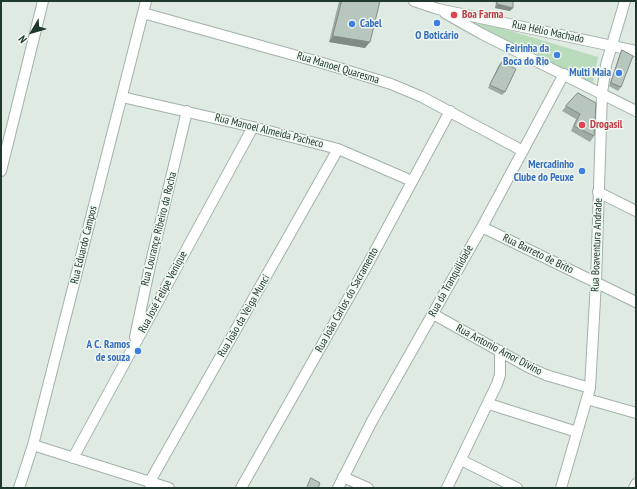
<!DOCTYPE html>
<html>
<head>
<meta charset="utf-8">
<style>
  body { margin:0 }
  #map { position:relative; width:637px; height:489px; overflow:hidden; background:#dfeae3; font-family:"PT Sans Narrow",sans-serif }
  canvas { display:block }
  .frame { position:absolute; inset:0; border:2px solid #20392e; pointer-events:none }
  .north { position:absolute; left:12px; top:12px; width:40px; height:40px; -webkit-text-stroke:3px #eff7f1; paint-order:stroke; rotate:232deg; font-size:11px; font-weight:700; line-height:16px; text-align:center; color:#20392e }
  .north::after { content:''; display:block; margin:auto; width:14px; height:18px; background:#20392e; clip-path:polygon(50% 0,100% 100%,50% 72%,0 100%) }
</style>
</head>
<body>
<div id="map">
<canvas width="637" height="489"></canvas>
<div class="frame"></div>
<div class="north">N</div>
</div>
<script>
const context = document.querySelector('canvas').getContext('2d');
context.lineJoin = 'round';
function fill(path, color) { context.fillStyle = color; context.fill(path, 'evenodd'); }
function trace(path, color, width, dash) { context.strokeStyle = color; context.lineWidth = width; context.lineCap = dash ? 'butt' : 'round'; context.setLineDash(dash || []); context.stroke(path); }
function drawText(font, color, halo, rows, align = 'center') {
  context.font = font + ' "PT Sans Narrow",sans-serif'; context.lineWidth = 3; context.setLineDash([]); context.textBaseline = 'middle'; context.strokeStyle = halo; context.fillStyle = color; for (const [text, x, y, turn = 0] of rows) {
    context.save(); context.translate(x, y); context.rotate((+turn || 0) * Math.PI / 180); context.textAlign = isNaN(turn) ? turn : align; if (halo) context.strokeText(text, 0, 0); context.fillText(text, 0, 0); context.restore();
  }
}
const green = new Path2D(`
  M 477,21 L 598,57 L 593,83 L 475,27 Z`);
const street = new Path2D(`
  M 414,1 L 438,9 L 636,51
  M 143,13 L 326,64 L 391,84 L 422,97 L 523,151
  M 445,13 L 482,34 L 636,111
  M 122,97 L 253,127 L 338,149 L 412,181
  M 1,171 L 43,1
  M 598,192 L 636,211
  M 482,227 L 636,302
  M 433,314 L 528,367 L 546,375 L 590,388
  M 135,337 L 150,266 L 187,111
  M 587,399 L 636,413
  M 489,404 L 577,432
  M 33,445 L 169,488
  M 73,458 L 253,127
  M 461,460 L 517,488
  M 343,477 L 368,488
  M 149,483 L 338,149
  M 19,488 L 33,445 L 146,1
  M 241,488 L 370,260 L 450,111
  M 338,488 L 372,421 L 482,227 L 564,74
  M 447,488 L 497,384 L 500,375 L 500,351
  M 561,488 L 590,388 L 596,282 L 602,93 L 606,65 L 625,1
  M 634,488 L 636,484`);
const wall = new Path2D(`
  M 339,1 L 380,1 L 365,48 L 329,42 Z
  M 496,1 L 513,1 L 510,11 L 495,8 Z
  M 622,50 L 621,87 L 618,91 L 609,86 L 620,54 Z
  M 502,62 L 505,92 L 502,95 L 488,88 L 499,65 Z
  M 578,93 L 594,136 L 590,142 L 571,131 L 576,119 L 562,111 L 566,106 Z`);
const shadedWall = new Path2D(`
  M 497,4 L 513,8 L 510,11 L 495,8 Z
  M 333,36 L 370,42 L 365,48 L 329,42 Z`);
const building = new Path2D(`
  M 342,1 L 380,1 L 370,42 L 333,36 Z
  M 498,1 L 513,1 L 513,8 L 497,4 Z
  M 622,50 L 633,56 L 621,87 L 611,83 Z
  M 502,62 L 516,69 L 505,92 L 490,85 Z
  M 578,93 L 596,103 L 594,136 L 574,126 L 580,114 L 566,106 Z
  M 311,478 L 320,483 L 318,488 L 307,488 Z`);
const markers = [
  [454,15,4,"#e0444e"],
  [437,23,4,"#3f7fe0"],
  [352,24,4,"#3f7fe0"],
  [557,55,4,"#3f7fe0"],
  [619,73,4,"#3f7fe0"],
  [582,125,4,"#e0444e"],
  [582,171,4,"#3f7fe0"],
  [138,351,4,"#3f7fe0"]
];
const healthNames = [
  ["Boa Farma",462,15],
  ["Drogasil",590,125]
];
const shopNames = [
  ["Cabel",360,24,"left"],
  ["O Boticário",437,36,"center"],
  ["Feirinha da",549,49],
  ["Boca do Rio",549,62],
  ["Multi Maia",611,73],
  ["Mercadinho",574,165],
  ["Clube do Peuxe",574,178],
  ["A C. Ramos",130,345],
  ["de souza",130,358]
];
const streetNames = [
  ["Rua Hélio Machado",548,32,12],
  ["Rua Manoel Quaresma",338,68,17],
  ["Rua Manoel Almeida Pacheco",269,131,14],
  ["Rua Lourançe Ribeiro da Rocha",159,229,-76],
  ["Rua Eduardo Campos",84,245,-76],
  ["Rua Boaventura Andrade",597,245,-88],
  ["Rua Barreto de Brito",538,254,26],
  ["Rua da Tranquilidade",451,281,-61],
  ["Rua José Felipe Venique",163,292,-62],
  ["Rua João Carlos do Sacramento",347,300,-61],
  ["Rua João da Veiga Munci",244,316,-60],
  ["Rua Antonio Amor Divino",499,350,28]
];
fill(green, '#b8dbbb');
trace(street, '#a2b1a9', 12);
trace(street, '#fff', 10);
fill(wall, '#9daba3');
fill(shadedWall, '#808b85');
fill(building, '#b7c7be');
trace(building, '#808b85', 1);
for (const [x, y, r, color] of markers) { const dot = new Path2D(); dot.arc(x, y, r, 0, 2 * Math.PI); context.fillStyle = color; context.fill(dot); trace(dot, '#eff7f1', 1.5); }
drawText('bold 11px', '#be3a42', '#eff7f1', healthNames, 'left');
drawText('bold 11px', '#366cbe', '#eff7f1', shopNames, 'right');
drawText('11px', '#20392e', '#eff7f1', streetNames);
</script>
</body>
</html>
